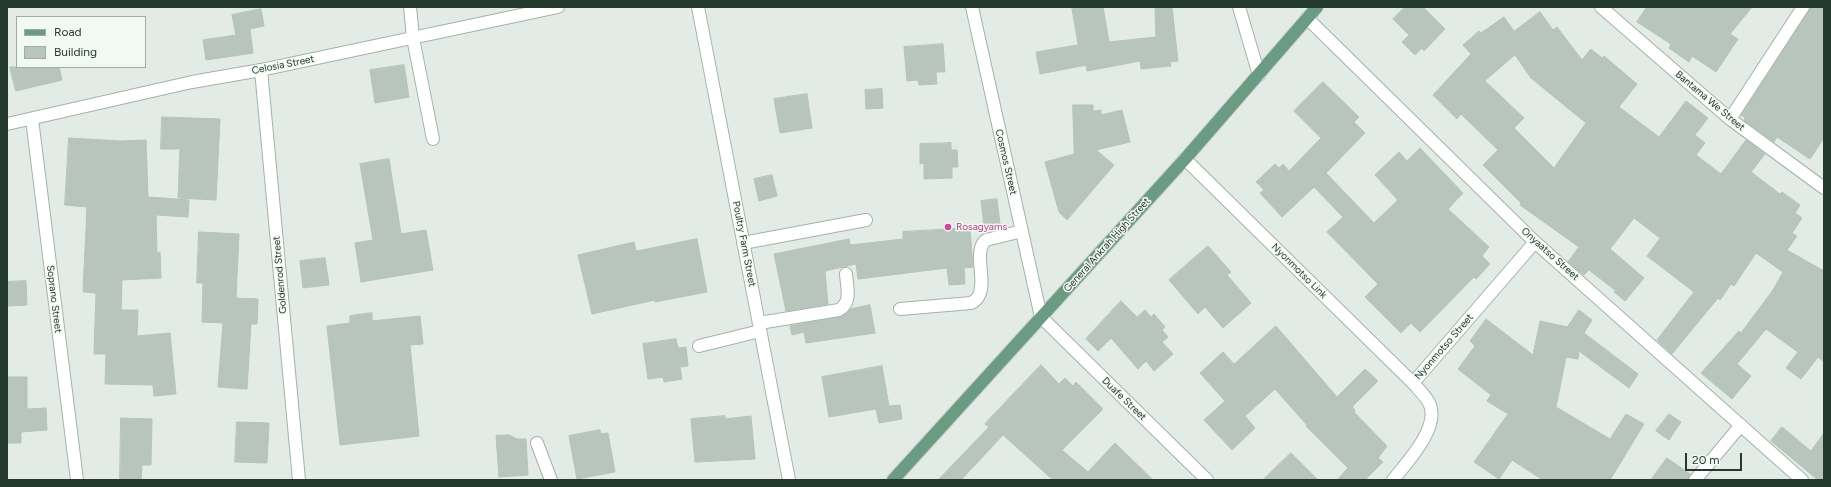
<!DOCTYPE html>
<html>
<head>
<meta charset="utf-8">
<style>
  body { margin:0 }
  #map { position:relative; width:1831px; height:487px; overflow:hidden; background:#e2ebe5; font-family:Figtree,sans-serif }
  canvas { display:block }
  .frame { position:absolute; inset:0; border:8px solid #243a2e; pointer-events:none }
  .legend { position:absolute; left:16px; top:16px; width:130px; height:52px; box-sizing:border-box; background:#f2f8f3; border:1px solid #a0aca4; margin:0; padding:5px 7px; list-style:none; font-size:12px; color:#243a2e }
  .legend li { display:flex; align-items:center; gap:8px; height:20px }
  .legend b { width:20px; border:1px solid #a0aca4 }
  .scale { position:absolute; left:1685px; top:453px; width:57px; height:18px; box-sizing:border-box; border:2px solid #243a2e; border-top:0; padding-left:5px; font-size:12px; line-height:14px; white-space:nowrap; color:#243a2e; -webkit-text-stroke:3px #f2f8f3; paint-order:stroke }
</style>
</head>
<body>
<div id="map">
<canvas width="1831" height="487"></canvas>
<div class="frame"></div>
<ul class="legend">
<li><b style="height:5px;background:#6b9b82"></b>Road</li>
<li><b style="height:11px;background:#b8c5bd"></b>Building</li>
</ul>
<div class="scale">20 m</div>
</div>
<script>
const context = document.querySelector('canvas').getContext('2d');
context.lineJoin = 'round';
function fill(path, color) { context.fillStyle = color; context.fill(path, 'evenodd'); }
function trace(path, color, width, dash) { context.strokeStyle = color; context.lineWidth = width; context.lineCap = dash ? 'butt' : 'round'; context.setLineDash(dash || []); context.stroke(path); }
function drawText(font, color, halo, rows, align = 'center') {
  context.font = font + ' Figtree,sans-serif'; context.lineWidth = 3; context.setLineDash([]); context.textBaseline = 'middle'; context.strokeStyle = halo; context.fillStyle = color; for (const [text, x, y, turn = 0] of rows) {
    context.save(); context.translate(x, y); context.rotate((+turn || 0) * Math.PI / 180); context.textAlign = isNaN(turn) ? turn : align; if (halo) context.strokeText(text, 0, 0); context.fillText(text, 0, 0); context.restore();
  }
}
const building = new Path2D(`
  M 1072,7 L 1103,7 L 1109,42 L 1156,37 L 1155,7 L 1172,7 L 1178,61 L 1170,62 L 1171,66 L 1141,69 L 1140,61 L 1087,71 L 1086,65 L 1040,74 L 1036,52 L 1078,45 Z
  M 1405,7 L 1423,7 L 1445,29 L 1424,51 L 1422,48 L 1415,55 L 1402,42 L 1409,35 L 1393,19 Z
  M 1647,7 L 1752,7 L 1730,34 L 1738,39 L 1716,72 L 1692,56 L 1689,62 L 1669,48 L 1671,44 L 1637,22 Z
  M 1811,7 L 1824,7 L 1824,138 L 1810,159 L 1777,137 L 1774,142 L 1744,120 L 1745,118 L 1741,115 Z
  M 261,9 L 264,26 L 250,29 L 253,53 L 206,60 L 203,40 L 236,35 L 232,15 Z
  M 1540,12 L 1553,30 L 1557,27 L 1582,60 L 1591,49 L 1602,58 L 1604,56 L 1637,84 L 1619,107 L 1659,137 L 1686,101 L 1708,118 L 1695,135 L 1705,143 L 1696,155 L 1721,174 L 1746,140 L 1765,154 L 1751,172 L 1780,194 L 1782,192 L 1800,205 L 1795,213 L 1802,218 L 1792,233 L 1797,236 L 1787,250 L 1824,271 L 1824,362 L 1818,357 L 1801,379 L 1786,368 L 1798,352 L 1766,329 L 1737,364 L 1751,376 L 1732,399 L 1701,373 L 1739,331 L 1741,333 L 1773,290 L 1783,272 L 1756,253 L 1734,286 L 1731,284 L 1720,300 L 1718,298 L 1672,354 L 1657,340 L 1694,292 L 1647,256 L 1660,238 L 1634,218 L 1610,249 L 1644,278 L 1625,301 L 1614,292 L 1615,290 L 1589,270 L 1584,275 L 1568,262 L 1579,247 L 1520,205 L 1521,203 L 1483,165 L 1498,150 L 1461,114 L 1457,119 L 1433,95 L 1471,54 L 1463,45 L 1479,31 L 1481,33 L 1504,17 L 1514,31 ZM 1515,55 L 1531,78 L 1586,123 L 1554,168 L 1514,128 L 1524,118 L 1485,81 Z
  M 943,44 L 945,72 L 936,72 L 937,84 L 919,85 L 918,80 L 907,81 L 904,47 Z
  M 404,65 L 409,97 L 375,103 L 370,70 Z
  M 10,67 L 59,67 L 62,80 L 16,91 Z
  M 1323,82 L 1359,117 L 1354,122 L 1365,133 L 1326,173 L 1374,223 L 1397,201 L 1397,199 L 1375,175 L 1399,152 L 1407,161 L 1420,148 L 1463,193 L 1448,209 L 1489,247 L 1482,256 L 1490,264 L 1476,279 L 1474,277 L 1420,332 L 1411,323 L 1401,333 L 1365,297 L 1378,284 L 1327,232 L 1343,217 L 1314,187 L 1282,217 L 1260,193 L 1264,190 L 1256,182 L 1275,164 L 1279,168 L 1283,164 L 1289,171 L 1321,138 L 1294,111 Z
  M 882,89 L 883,108 L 866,109 L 865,90 Z
  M 807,94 L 812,128 L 780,133 L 774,99 Z
  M 1073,105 L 1093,105 L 1093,111 L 1101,110 L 1101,115 L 1122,110 L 1130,142 L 1096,150 L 1114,165 L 1067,220 L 1059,212 L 1045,162 L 1074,154 Z
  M 162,117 L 220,119 L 216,200 L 178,198 L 180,149 L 161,149 Z
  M 69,138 L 121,141 L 146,140 L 148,197 L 189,200 L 188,217 L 156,215 L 157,253 L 160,252 L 161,278 L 122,280 L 121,310 L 138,310 L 137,336 L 170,333 L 176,394 L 154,396 L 153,385 L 105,384 L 106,354 L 94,354 L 96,293 L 83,292 L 87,207 L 65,205 Z
  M 951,143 L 951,150 L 957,150 L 958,167 L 952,167 L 952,178 L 924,179 L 924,163 L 920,164 L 920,144 Z
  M 389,159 L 401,234 L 426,230 L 433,270 L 361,282 L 355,243 L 373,240 L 360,164 Z
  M 772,175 L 777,196 L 759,201 L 754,179 Z
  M 997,199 L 1000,224 L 984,226 L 981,201 Z
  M 970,228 L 973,267 L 964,268 L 965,284 L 949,285 L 947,268 L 858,279 L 856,264 L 825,271 L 828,304 L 786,311 L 774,254 L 849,239 L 850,245 L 903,239 L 903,232 Z
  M 199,232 L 239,234 L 236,298 L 258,299 L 257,324 L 251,324 L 247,389 L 218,387 L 223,323 L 202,322 L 203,283 L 197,283 Z
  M 697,239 L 707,292 L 655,302 L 655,300 L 592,314 L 578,255 L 634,242 L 636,251 Z
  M 1208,246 L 1231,272 L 1227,275 L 1251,303 L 1223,328 L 1205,307 L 1198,314 L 1169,280 Z
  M 325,258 L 329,285 L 303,288 L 300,261 Z
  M 26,281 L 27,305 L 7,306 L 7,282 Z
  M 1121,301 L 1137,317 L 1145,310 L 1151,317 L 1154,314 L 1165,327 L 1162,330 L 1168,337 L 1162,342 L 1173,354 L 1154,371 L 1146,361 L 1138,369 L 1111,338 L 1098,351 L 1086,339 Z
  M 870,305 L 875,333 L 806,343 L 804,332 L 792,335 L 790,326 L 840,317 L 851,309 Z
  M 1579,310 L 1592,320 L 1584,333 L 1638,374 L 1629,388 L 1579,351 L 1578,359 L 1566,357 L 1556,407 L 1610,439 L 1626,414 L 1644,424 L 1610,480 L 1543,480 L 1512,460 L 1499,479 L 1474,462 L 1508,414 L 1487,401 L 1491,395 L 1458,369 L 1475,346 L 1470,341 L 1486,319 L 1533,355 L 1540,321 L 1567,327 Z
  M 372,313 L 372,321 L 420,316 L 423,344 L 410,345 L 419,436 L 340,445 L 327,326 L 350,323 L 350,316 Z
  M 1276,326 L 1337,397 L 1365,369 L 1378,381 L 1352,407 L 1355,410 L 1354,412 L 1387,446 L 1378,458 L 1383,462 L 1365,480 L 1337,480 L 1348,468 L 1306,426 L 1307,425 L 1275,389 L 1245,416 L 1255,428 L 1232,450 L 1204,420 L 1225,401 L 1200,373 L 1223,352 L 1234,364 Z
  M 676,339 L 678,348 L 686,347 L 688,366 L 680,367 L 682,379 L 664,382 L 663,377 L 648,379 L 643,344 Z
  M 1041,365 L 1059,384 L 1065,378 L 1073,386 L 1076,382 L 1103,409 L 1062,450 L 1088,472 L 1115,443 L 1153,480 L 1053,480 L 1003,435 L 961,480 L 938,480 L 989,427 L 985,424 Z
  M 882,366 L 889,406 L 900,405 L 902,419 L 879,423 L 876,409 L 829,417 L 822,377 Z
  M 7,377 L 27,377 L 27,409 L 46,408 L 47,430 L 21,432 L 21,443 L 7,443 Z
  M 1669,414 L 1681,422 L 1669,440 L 1656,431 Z
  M 725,416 L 725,419 L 751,416 L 755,459 L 695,462 L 691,419 Z
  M 121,418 L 152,419 L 151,465 L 142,465 L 141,480 L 120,480 Z
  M 237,422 L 269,423 L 267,463 L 235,462 Z
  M 1782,427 L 1811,451 L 1824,433 L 1824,480 L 1818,480 L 1771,441 Z
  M 600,430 L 601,434 L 608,433 L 615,472 L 577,479 L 569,436 Z
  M 509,435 L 517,439 L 526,439 L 528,475 L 499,477 L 496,436 Z
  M 1291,453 L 1318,480 L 1263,480 Z
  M 1667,458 L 1690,474 L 1688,480 L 1651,480 Z`);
const minor = new Path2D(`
  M 410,7 L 413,38 L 433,139
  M 698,7 L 789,480
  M 972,7 L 1041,317 L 1207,480
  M 1239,7 L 1259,75
  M 1601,7 L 1730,119 L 1824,188
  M 1307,18 L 1535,242 L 1802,480
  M 261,70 L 299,480
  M 32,119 L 77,480
  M 1730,119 L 1803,7
  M 7,124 L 192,82 L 261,70 L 558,7
  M 1185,159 L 1413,383 C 1418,389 1428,398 1430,405 C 1439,429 1407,462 1393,480
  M 743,243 L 866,220
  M 900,309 L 971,303 C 973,302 977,299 978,297 C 988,283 972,251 986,240 L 1022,231
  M 759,323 L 839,310 C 852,302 847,288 846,274
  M 699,346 L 760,331
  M 1413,383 L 1535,242
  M 537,443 L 551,480
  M 1695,480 L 1741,425`);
const major = new Path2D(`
  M 893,480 L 1185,159 L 1317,7`);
const markers = [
  [948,227,4,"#d1479c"]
];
const streetNames = [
  ["Celosia Street",283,65,-11],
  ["Bantama We Street",1710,101,40],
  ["Cosmos Street",1006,162,77],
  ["Poultry Farm Street",744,244,79],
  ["General Ankrah High Street",1107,245,-48],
  ["Onyaatso Street",1550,254,42],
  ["Nyonmotso Link",1299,271,45],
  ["Goldenrod Street",280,275,-95],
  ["Soprano Street",54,299,83],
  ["Nyonmotso Street",1444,347,-49],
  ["Duafe Street",1124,399,44]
];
const hotelNames = [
  ["Rosagyams",956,227]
];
fill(building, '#b8c5bd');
trace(building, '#b5c3ba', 1);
trace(minor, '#a5b2aa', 14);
trace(major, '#c2c8c4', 14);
trace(minor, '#fff', 12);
trace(major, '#6b9b82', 12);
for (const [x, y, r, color] of markers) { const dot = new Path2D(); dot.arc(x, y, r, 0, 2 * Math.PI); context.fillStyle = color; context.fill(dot); trace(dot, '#f2f8f3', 1.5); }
drawText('10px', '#243a2e', '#f2f8f3', streetNames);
drawText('10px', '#b23c85', '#f2f8f3', hotelNames, 'left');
</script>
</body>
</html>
